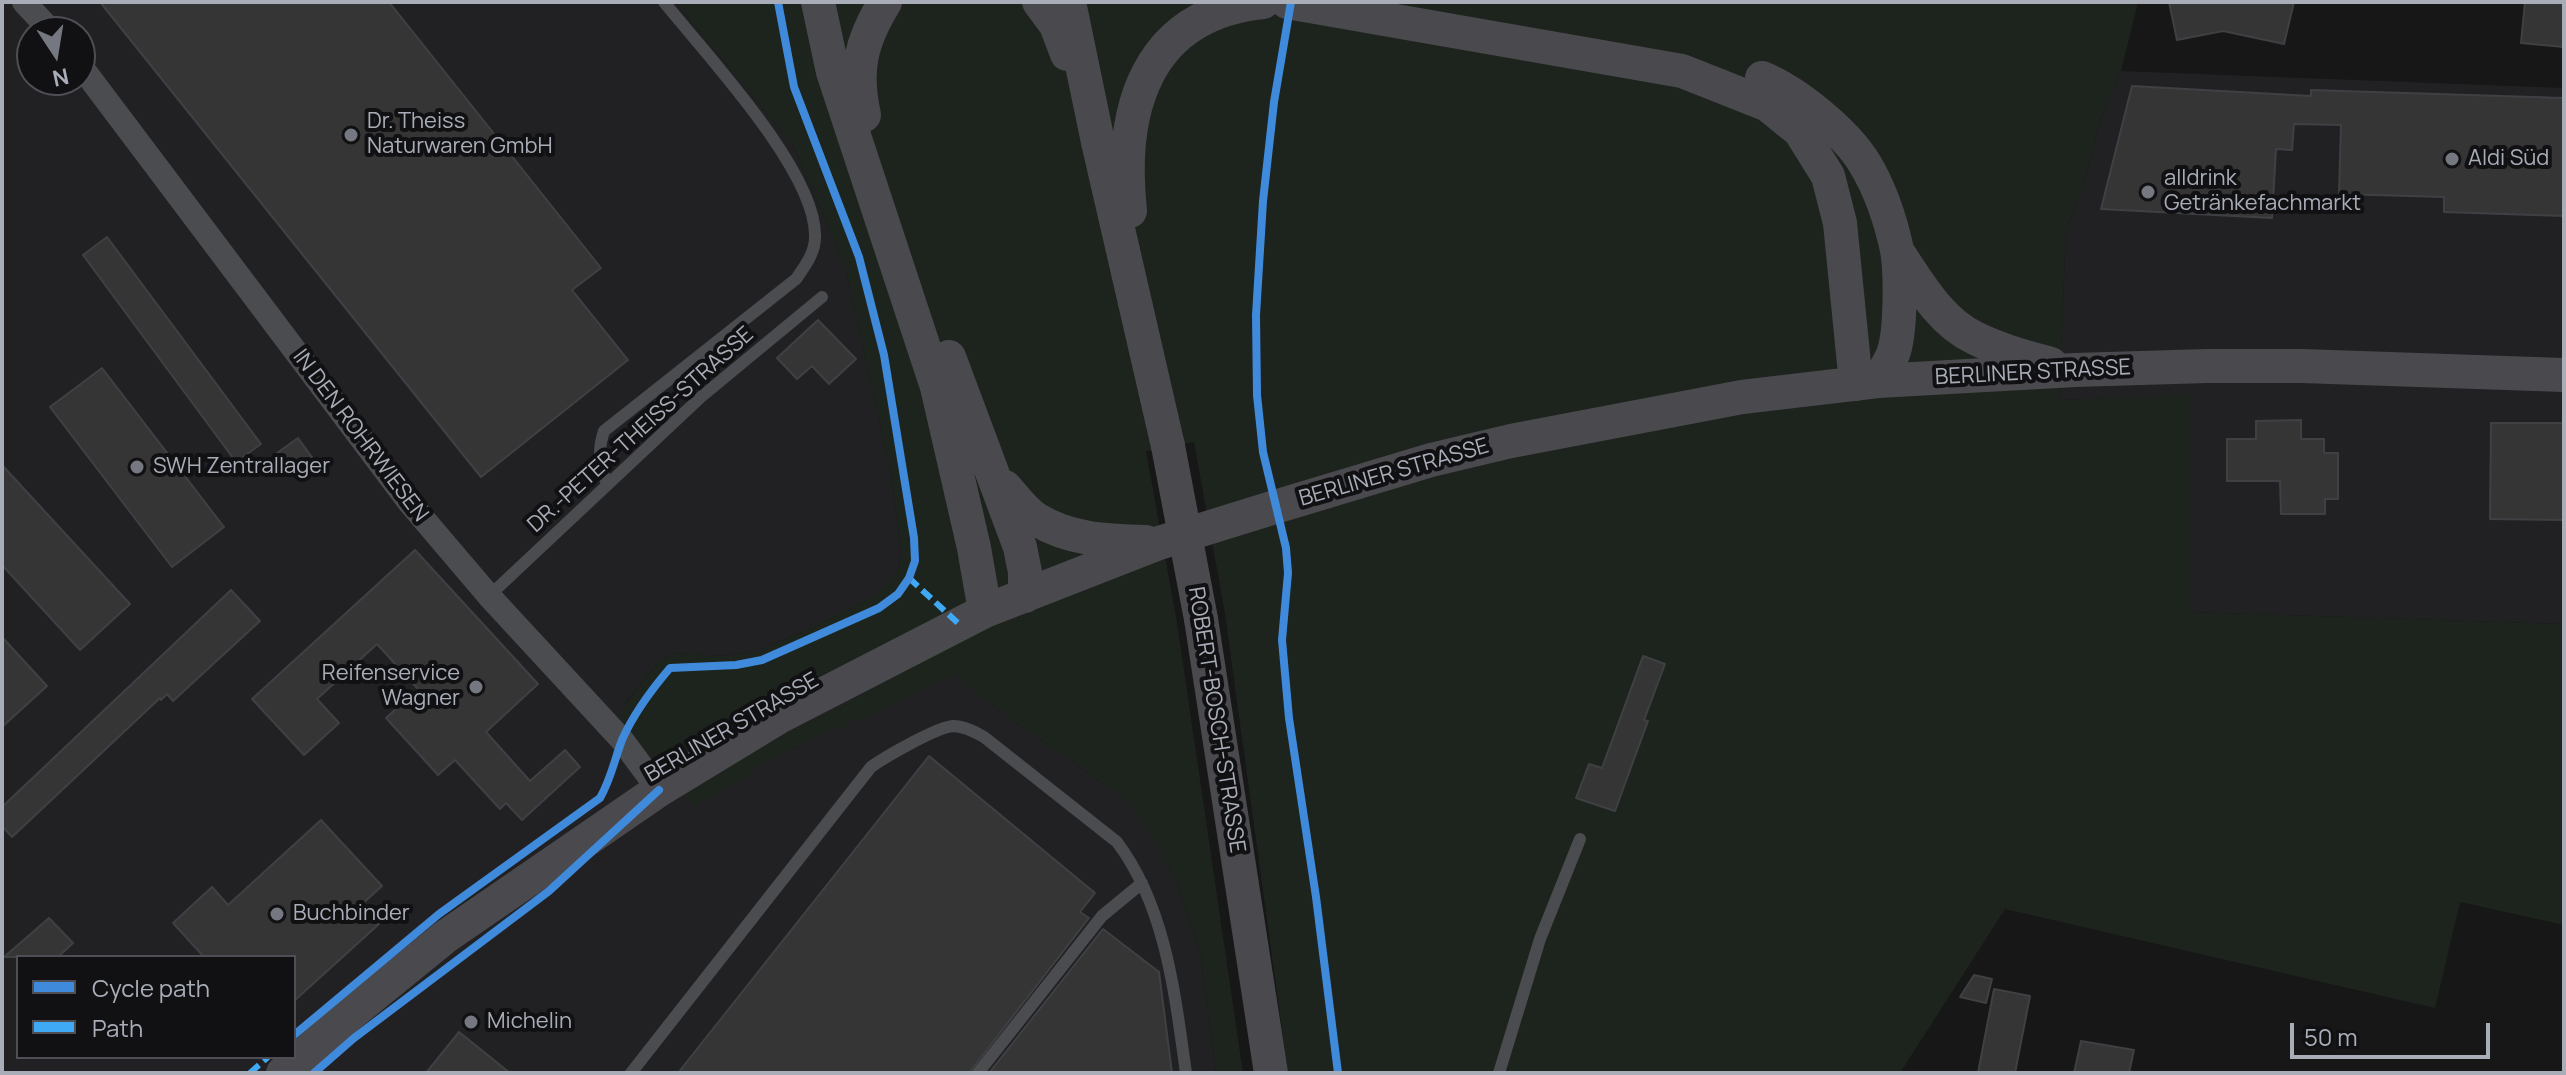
<!DOCTYPE html>
<html>
<head>
<meta charset="utf-8">
<style>
  body { margin:0 }
  #map { position:relative; width:2566px; height:1075px; overflow:hidden; background:#171717; font-family:Manrope,sans-serif }
  canvas { display:block }
  .frame { position:absolute; inset:0; border:4px solid #a8adb8; pointer-events:none }
  .legend { position:absolute; left:16px; top:955px; width:280px; height:104px; box-sizing:border-box; background:#111113; border:2px solid #4d4f55; margin:0; padding:10px 14px; list-style:none; font-size:24px; color:#a8adb8 }
  .legend li { display:flex; align-items:center; gap:16px; height:40px }
  .legend b { width:40px; border:2px solid #4d4f55 }
  .north { position:absolute; left:16px; top:16px; width:80px; height:80px; box-sizing:border-box; background:#111113; border:2px solid #4d4f55; border-radius:50%; rotate:168deg; font-size:22px; font-weight:700; line-height:32px; text-align:center; color:#a8adb8 }
  .north::after { content:''; display:block; margin:auto; width:28px; height:36px; background:#757880; clip-path:polygon(50% 0,100% 100%,50% 72%,0 100%) }
  .scale { position:absolute; left:2290px; top:1023px; width:200px; height:36px; box-sizing:border-box; border:4px solid #a8adb8; border-top:0; padding-left:10px; font-size:24px; line-height:28px; white-space:nowrap; color:#a8adb8; -webkit-text-stroke:6px #111113; paint-order:stroke }
</style>
</head>
<body>
<div id="map">
<canvas width="2566" height="1075"></canvas>
<div class="frame"></div>
<ul class="legend">
<li><b style="height:10px;background:#408adc"></b>Cycle path</li>
<li><b style="height:10px;background:#3fa9f5"></b>Path</li>
</ul>
<div class="north">N</div>
<div class="scale">50 m</div>
</div>
<script>
const context = document.querySelector('canvas').getContext('2d');
context.lineJoin = 'round';
function fill(path, color) { context.fillStyle = color; context.fill(path, 'evenodd'); }
function trace(path, color, width, dash) { context.strokeStyle = color; context.lineWidth = width; context.lineCap = dash ? 'butt' : 'round'; context.setLineDash(dash || []); context.stroke(path); }
function drawText(font, color, halo, rows, align = 'center') {
  context.font = font + ' Manrope,sans-serif'; context.lineWidth = 8; context.setLineDash([]); context.textBaseline = 'middle'; context.strokeStyle = halo; context.fillStyle = color; for (const [text, x, y, turn = 0] of rows) {
    context.save(); context.translate(x, y); context.rotate((+turn || 0) * Math.PI / 180); context.textAlign = isNaN(turn) ? turn : align; if (halo) context.strokeText(text, 0, 0); context.fillText(text, 0, 0); context.restore();
  }
}
const built = new Path2D(`
  M 2,2 L 675,2 L 793,145 L 845,266 L 891,473 L 901,553 L 897,573 L 871,598 L 813,628 L 756,651 L 724,656 L 674,653 L 659,661 L 625,704 L 694,807 L 778,756 L 956,673 L 976,694 L 1128,801 L 1176,878 L 1201,958 L 1216,1073 L 2,1073 ZM 32,32 L 80,32 L 80,80 L 32,80 ZM 18,957 L 294,957 L 294,1057 L 18,1057 Z
  M 2121,71 L 2564,88 L 2564,624 L 2189,612 L 2189,396 L 2059,400 L 2066,230 L 2082,191 L 2100,121 Z`);
const green = new Path2D(`
  M 675,2 L 2138,2 L 2121,71 L 2100,121 L 2082,191 L 2066,230 L 2059,400 L 2189,395 L 2189,612 L 2564,624 L 2564,925 L 2460,902 L 2435,1008 L 2005,909 L 1900,1073 L 1288,1073 L 1225,614 L 1194,442 L 1146,451 L 1177,623 L 1243,1073 L 1216,1073 L 1201,958 L 1176,878 L 1128,801 L 976,694 L 956,674 L 778,756 L 694,807 L 617,715 L 659,661 L 674,653 L 724,656 L 756,651 L 813,628 L 871,598 L 897,573 L 901,553 L 891,473 L 845,266 L 793,145 Z`);
const building = new Path2D(`
  M 100,2 L 389,2 L 601,268 L 572,290 L 628,360 L 481,477 Z
  M 2169,2 L 2294,2 L 2284,44 L 2223,31 L 2177,40 Z
  M 2525,2 L 2564,2 L 2564,47 L 2521,43 Z
  M 2132,86 L 2311,96 L 2311,90 L 2564,98 L 2564,216 L 2444,212 L 2444,197 L 2339,194 L 2341,125 L 2294,124 L 2292,150 L 2276,149 L 2272,218 L 2101,209 Z
  M 107,237 L 261,444 L 236,462 L 83,255 Z
  M 818,320 L 856,359 L 829,384 L 812,366 L 797,379 L 777,358 Z
  M 102,368 L 224,527 L 172,567 L 50,407 Z
  M 2301,420 L 2301,439 L 2324,439 L 2324,453 L 2338,453 L 2338,499 L 2325,499 L 2325,514 L 2281,514 L 2280,481 L 2227,481 L 2227,439 L 2256,439 L 2256,421 Z
  M 2491,423 L 2564,423 L 2564,520 L 2490,519 Z
  M 298,438 L 314,460 L 293,475 L 277,453 Z
  M 2,465 L 130,604 L 80,650 L 2,565 Z
  M 415,550 L 538,684 L 486,732 L 530,781 L 565,750 L 580,767 L 522,820 L 506,803 L 500,809 L 455,760 L 438,775 L 386,718 L 418,689 L 377,644 L 317,699 L 339,723 L 304,755 L 252,699 Z
  M 231,590 L 260,621 L 173,701 L 167,694 L 161,700 L 160,698 L 12,837 L 2,826 L 2,807 Z
  M 2,637 L 47,686 L 2,727 Z
  M 1643,656 L 1665,664 L 1644,720 L 1648,721 L 1615,811 L 1576,798 L 1589,764 L 1602,768 Z
  M 929,756 L 1095,893 L 1080,912 L 1089,918 L 969,1073 L 678,1073 Z
  M 321,820 L 382,886 L 361,905 L 379,924 L 294,1001 L 294,957 L 204,957 L 173,923 L 212,887 L 228,905 Z
  M 49,918 L 73,943 L 58,957 L 4,957 Z
  M 1103,929 L 1159,972 L 1172,1073 L 989,1073 Z
  M 1974,975 L 1992,979 L 1986,1003 L 1960,997 Z
  M 1994,989 L 2030,996 L 2015,1073 L 1978,1073 Z
  M 459,1032 L 510,1073 L 426,1073 Z
  M 2081,1041 L 2134,1050 L 2129,1073 L 2074,1073 Z`);
const lane = new Path2D(`
  M 607,485 C 600,465 597,452 604,431 L 796,279 C 805,266 816,252 815,235 C 815,170 705,53 664,2
  M 489,596 L 701,397 L 822,297
  M 631,1073 L 871,767 C 885,757 937,727 953,726 C 964,726 975,732 984,737 L 1117,842 C 1166,907 1175,995 1186,1073
  M 978,1073 L 1102,916 L 1142,883
  M 1499,1073 L 1540,939 L 1580,839`);
const street = new Path2D(`
  M 24,2 L 52,32
  M 80,65 L 409,502 L 489,596 L 622,740 L 659,790`);
const secondary = new Path2D(`
  M 818,2 L 833,72 L 937,387 L 974,548 L 985,611
  M 1039,2 L 1056,25 L 1067,54
  M 1069,2 L 1098,142 L 1168,446
  M 1287,2 L 1682,71 L 1768,105 L 1800,131 L 1828,176 L 1840,223 L 1856,384
  M 1762,78 C 1796,92 1846,132 1865,164 C 1880,189 1891,222 1897,250 C 1901,273 1901,333 1893,354 C 1889,364 1883,373 1878,381
  M 864,115 C 854,70 861,41 885,2
  M 1130,211 C 1119,109 1146,14 1263,2
  M 1897,251 C 1918,282 1940,322 1975,338 C 1999,350 2026,357 2051,364
  M 949,357 L 1020,547 L 1025,572 L 1025,596
  M 1005,487 C 1014,497 1024,511 1036,519 C 1070,540 1107,541 1146,542
  M 1201,619 L 1271,1073
  M 283,1073 L 343,1020 L 445,937 L 659,790 L 779,717 L 985,611 L 1159,543 L 1275,507 L 1431,460 L 1511,441 L 1742,397 L 1878,381 L 2075,370 L 2207,366 L 2302,366 L 2564,375`);
const secondaryBridge = new Path2D(`
  M 1168,446 L 1201,619`);
const quiet = new Path2D(`
  M 909,578 L 959,624
  M 250,1073 L 268,1057`);
const cycleway = new Path2D(`
  M 1291,2 L 1274,102 L 1263,201 L 1256,315 L 1257,395 L 1263,452 L 1286,548 L 1288,573 L 1282,640 L 1289,718 L 1316,897 L 1338,1073
  M 294,1035 L 439,914 L 600,798 C 611,779 614,761 622,740 C 633,715 652,689 670,668 L 736,665 L 762,660 L 879,608 L 898,594 L 909,578 L 915,561 L 914,538 L 884,355 L 859,257 L 794,87 L 778,2
  M 314,1073 L 354,1038 L 549,891 L 659,790`);
const markers = [
  [351,135,8,"#757880"],
  [2452,159,8,"#757880"],
  [2148,192,8,"#757880"],
  [137,467,8,"#757880"],
  [476,687,8,"#757880"],
  [277,914,8,"#757880"],
  [471,1022,8,"#757880"]
];
const poiNames = [
  ["Dr. Theiss",367,122],
  ["Naturwaren GmbH",367,147],
  ["Aldi Süd",2468,159],
  ["alldrink",2164,179],
  ["Getränkefachmarkt",2164,204],
  ["SWH Zentrallager",153,467],
  ["Reifenservice",460,674,"right"],
  ["Wagner",460,699,"right"],
  ["Buchbinder",293,914],
  ["Michelin",487,1022]
];
const streetNames = [
  ["BERLINER STRASSE",2033,373,-3],
  ["DR.-PETER-THEISS-STRASSE",641,430,-42],
  ["IN DEN ROHRWIESEN",360,436,53],
  ["BERLINER STRASSE",1394,473,-16],
  ["ROBERT-BOSCH-STRASSE",1216,720,81],
  ["BERLINER STRASSE",732,728,-30]
];
fill(built, '#212123');
fill(green, '#1d241e');
fill(building, '#353536');
trace(building, '#3f4043', 2);
trace(lane, '#4b4c50', 12);
trace(street, '#4b4c50', 24);
trace(secondary, '#4a4a4e', 34);
trace(secondaryBridge, '#4a4a4e', 34);
trace(quiet, '#3fa9f5', 6, [12, 6]);
trace(cycleway, '#408adc', 8);
for (const [x, y, r, color] of markers) { const dot = new Path2D(); dot.arc(x, y, r, 0, 2 * Math.PI); context.fillStyle = color; context.fill(dot); trace(dot, '#111113', 3); }
drawText('22px', '#a8adb8', '#111113', poiNames, 'left');
drawText('22px', '#a8adb8', '#111113', streetNames);
</script>
</body>
</html>
